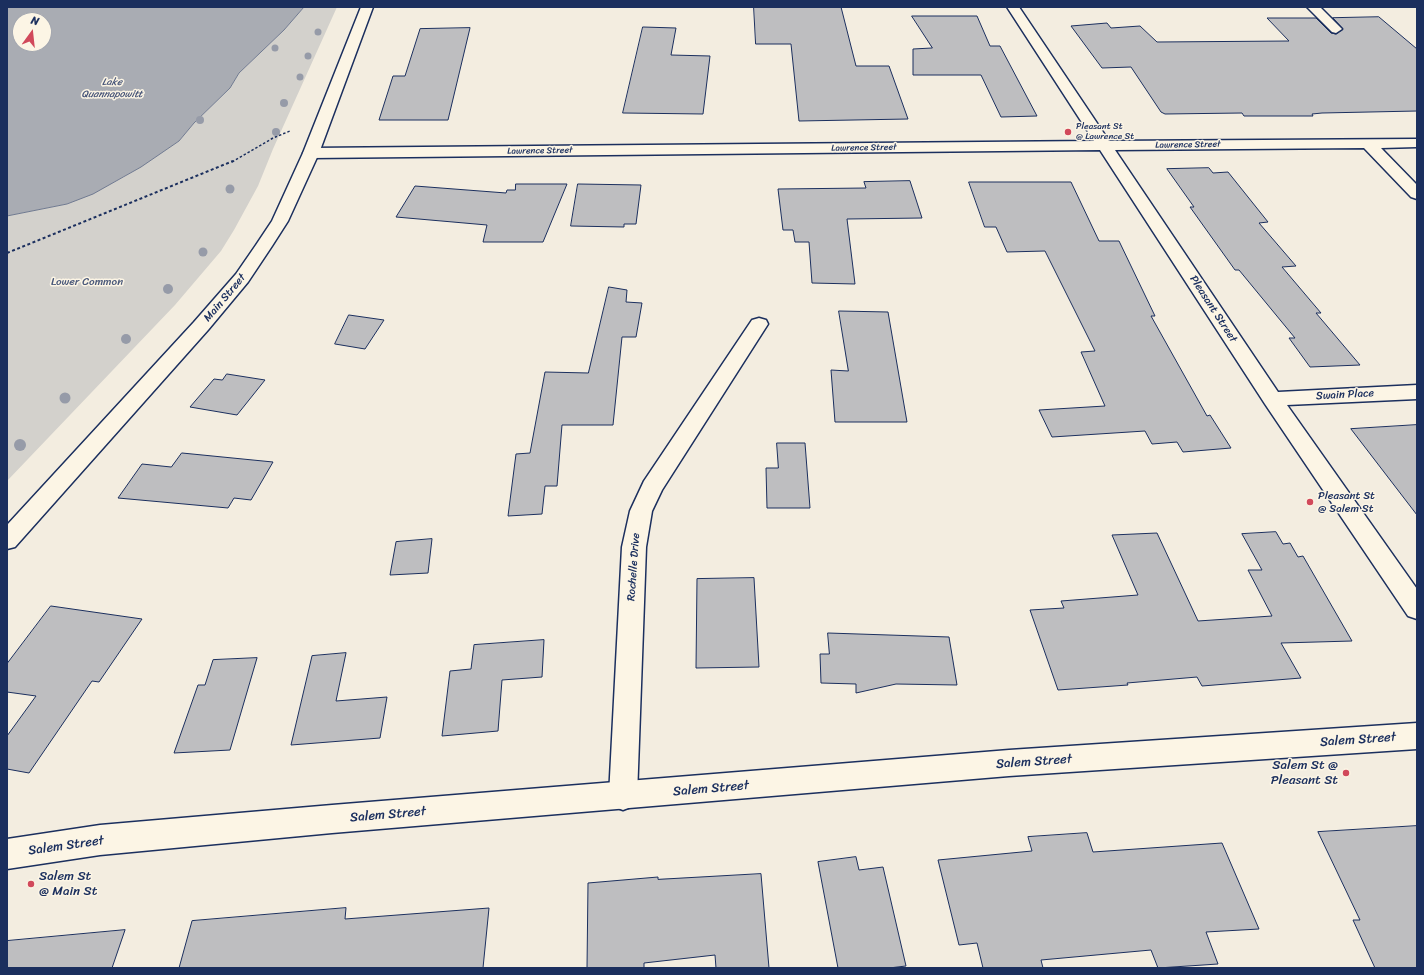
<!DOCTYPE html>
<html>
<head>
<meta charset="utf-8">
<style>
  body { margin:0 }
  #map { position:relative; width:1424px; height:975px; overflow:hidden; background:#f3ede0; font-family:Sriracha,sans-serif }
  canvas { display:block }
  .frame { position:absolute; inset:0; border:8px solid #1b2f5e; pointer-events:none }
  .north { position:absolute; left:12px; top:12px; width:40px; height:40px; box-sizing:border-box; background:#fcf5e5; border:1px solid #a2a6af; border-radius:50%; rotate:15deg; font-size:11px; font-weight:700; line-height:16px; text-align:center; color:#1b2f5e }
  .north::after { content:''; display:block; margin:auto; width:14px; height:18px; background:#d1495b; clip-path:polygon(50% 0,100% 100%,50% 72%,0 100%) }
</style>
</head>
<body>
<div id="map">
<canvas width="1424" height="975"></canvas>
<div class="frame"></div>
<div class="north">N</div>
</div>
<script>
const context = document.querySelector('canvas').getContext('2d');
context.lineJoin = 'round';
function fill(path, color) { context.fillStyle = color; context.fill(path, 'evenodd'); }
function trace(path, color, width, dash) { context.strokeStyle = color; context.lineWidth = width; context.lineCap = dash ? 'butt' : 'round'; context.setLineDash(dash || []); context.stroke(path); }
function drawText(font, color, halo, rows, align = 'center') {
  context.font = font + ' Sriracha,sans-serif'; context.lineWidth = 3; context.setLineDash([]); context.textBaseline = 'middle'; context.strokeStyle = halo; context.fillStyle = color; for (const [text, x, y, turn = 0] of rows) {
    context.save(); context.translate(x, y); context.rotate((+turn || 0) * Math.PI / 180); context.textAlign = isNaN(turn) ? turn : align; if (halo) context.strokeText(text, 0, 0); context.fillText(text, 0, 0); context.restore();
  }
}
const green = new Path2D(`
  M 304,7 L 337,7 L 273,149 L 258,186 L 234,230 L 221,251 L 175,305 L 7,481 L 7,216 L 67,204 L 124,177 L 179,141 L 194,123 L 230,88 L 239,73 L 284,30 Z`);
const water = new Path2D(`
  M 7,7 L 304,7 L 284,30 L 239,73 L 230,88 L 194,123 L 179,141 L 141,167 L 93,194 L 67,204 L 7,216 ZM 20,20 L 44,20 L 44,44 L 20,44 Z`);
const building = new Path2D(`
  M 754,7 L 841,7 L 856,66 L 889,66 L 908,119 L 799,121 L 791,44 L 756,44 Z
  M 912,16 L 977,16 L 990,46 L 1000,46 L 1037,116 L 1001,117 L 981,75 L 913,75 L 913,49 L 932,48 Z
  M 1379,17 L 1417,49 L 1417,111 L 1322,113 L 1312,114 L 1313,116 L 1244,116 L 1242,113 L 1165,114 L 1161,112 L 1131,67 L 1102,68 L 1071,26 L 1107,23 L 1111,28 L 1140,26 L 1157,42 L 1289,41 L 1267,18 L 1316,18 L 1331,33 L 1336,34 L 1343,29 L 1333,18 Z
  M 643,27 L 676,28 L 671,55 L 710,56 L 703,114 L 623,113 Z
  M 470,28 L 448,120 L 379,120 L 393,76 L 405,76 L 420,29 Z
  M 1209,168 L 1213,173 L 1228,172 L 1268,222 L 1259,223 L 1296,266 L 1282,267 L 1321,313 L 1316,313 L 1360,365 L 1310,367 L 1289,338 L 1295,338 L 1239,270 L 1235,270 L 1190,207 L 1194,207 L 1167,169 Z
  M 910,181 L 922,218 L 847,219 L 855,284 L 812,283 L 809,242 L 795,242 L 793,230 L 783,230 L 778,189 L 866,188 L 864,182 Z
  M 969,182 L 1071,182 L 1099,241 L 1119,241 L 1155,316 L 1151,316 L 1207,416 L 1210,415 L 1231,448 L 1183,452 L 1177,442 L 1152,444 L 1145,431 L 1052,437 L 1039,410 L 1105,406 L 1081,352 L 1095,351 L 1045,251 L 1007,252 L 996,227 L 985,227 Z
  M 516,184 L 567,184 L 543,242 L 483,242 L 487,225 L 396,217 L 415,186 L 506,193 L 507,190 L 515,190 Z
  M 578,184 L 641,185 L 636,224 L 624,224 L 624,227 L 571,226 Z
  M 609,287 L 627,290 L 626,302 L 642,303 L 636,337 L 622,337 L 613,425 L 562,425 L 557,486 L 545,486 L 542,514 L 508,516 L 516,454 L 530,453 L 545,372 L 588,373 Z
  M 839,311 L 888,312 L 907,422 L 835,422 L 831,370 L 848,371 Z
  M 349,315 L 384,320 L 365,349 L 335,344 Z
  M 227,374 L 265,380 L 237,415 L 190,407 L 214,379 L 222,380 Z
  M 1417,425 L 1417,515 L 1351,429 Z
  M 777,443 L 805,443 L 810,508 L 767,508 L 766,468 L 778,468 Z
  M 182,453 L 273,462 L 251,500 L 234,498 L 228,508 L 118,498 L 142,464 L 171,467 Z
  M 1276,532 L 1283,544 L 1290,543 L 1298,557 L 1303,556 L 1352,641 L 1281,643 L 1301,678 L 1202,686 L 1197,677 L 1127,683 L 1128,685 L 1058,690 L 1030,610 L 1064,608 L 1061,601 L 1138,595 L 1112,535 L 1157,533 L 1198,621 L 1272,616 L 1248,570 L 1262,570 L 1242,534 Z
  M 432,539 L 428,573 L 390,575 L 396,542 Z
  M 754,578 L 759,667 L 696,668 L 697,579 Z
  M 51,606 L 142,619 L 99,682 L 92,681 L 29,773 L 7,769 L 7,736 L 36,696 L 7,692 L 7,664 Z
  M 828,633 L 949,637 L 957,685 L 896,684 L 856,693 L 856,684 L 821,683 L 820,654 L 829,654 Z
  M 544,640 L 542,677 L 502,680 L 498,731 L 442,736 L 450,671 L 471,669 L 474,645 Z
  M 346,653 L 336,701 L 387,697 L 380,738 L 291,745 L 312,656 Z
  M 257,658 L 230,750 L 174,753 L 198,685 L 205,685 L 213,660 Z
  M 1417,826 L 1417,968 L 1375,968 L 1353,920 L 1360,920 L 1318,832 Z
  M 1087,833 L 1093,852 L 1222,843 L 1259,929 L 1206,932 L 1218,964 L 1158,968 L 1151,950 L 1041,960 L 1043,968 L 983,968 L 977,943 L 959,945 L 938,860 L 1032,851 L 1028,837 Z
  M 856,857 L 859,870 L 883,867 L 906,966 L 889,968 L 838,968 L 818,862 Z
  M 761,874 L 769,968 L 716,968 L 715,955 L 644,963 L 644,968 L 587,968 L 588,883 L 658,877 L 658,879 Z
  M 346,908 L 345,919 L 489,908 L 483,968 L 179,968 L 192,921 Z
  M 125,930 L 112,968 L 7,968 L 7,941 Z`);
const pathFar1 = new Path2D(`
  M 232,162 L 273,138 L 290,131`);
const path = new Path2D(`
  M 7,253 L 233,161`);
const street = new Path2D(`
  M 1007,7 L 1019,7 L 1109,141 L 1417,139 L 1417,147 L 1381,148 L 1417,185 L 1417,199 L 1411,197 L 1364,148 L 1115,150 L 1278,392 L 1417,385 L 1417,399 L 1287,405 L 1417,589 L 1417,619 L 1408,616 L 1265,404 L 1100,150 L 311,158 L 306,156 L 303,153 L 306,150 L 311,148 L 1094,141 Z
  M 1307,7 L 1320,7 L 1342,29 L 1336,33 L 1332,32 Z
  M 759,318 L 766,320 L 768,324 L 662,490 L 652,511 L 646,547 L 637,796 L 633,806 L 623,810 L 613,806 L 609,796 L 622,547 L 630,511 L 644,481 L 752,320 Z`);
const secondary = new Path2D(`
  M 1417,723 L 1417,749 L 1009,776 L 332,833 L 100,855 L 7,869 L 7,839 L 100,825 L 332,805 L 1009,750 Z`);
const primary = new Path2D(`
  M 361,7 L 373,7 L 319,153 L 288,221 L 272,246 L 248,282 L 208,330 L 15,547 L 7,549 L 7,525 L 194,322 L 236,274 L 256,245 L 272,221 L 303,153 Z`);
const trees = [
  [318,32,3.5],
  [275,48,3.5],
  [308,56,3.5],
  [300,77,3.5],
  [284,103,4],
  [200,120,4],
  [276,132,4],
  [230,189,4.5],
  [203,252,4.5],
  [168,289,5],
  [126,339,5],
  [65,398,5.5],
  [20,445,6]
];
const markers = [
  [1068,132,4,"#d1495b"],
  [1310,502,4,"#d1495b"],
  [1346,773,4,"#d1495b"],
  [31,884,4,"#d1495b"]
];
const farPoinames = [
  ["Pleasant St",1076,127],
  ["@ Lawrence St",1076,137]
];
const farStreetnames = [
  ["Lawrence Street",1188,145,-1],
  ["Lawrence Street",864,148,-1],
  ["Lawrence Street",540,151,-1]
];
const farWaternames = [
  ["Lake",112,82],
  ["Quannapowitt",112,94]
];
const parkNames = [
  ["Lower Common",87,282]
];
const streetNames = [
  ["Main Street",225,298,-50],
  ["Pleasant Street",1213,309,57],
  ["Swain Place",1345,395,-3],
  ["Rochelle Drive",634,567,-86]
];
const poiNames = [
  ["Pleasant St",1318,496],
  ["@ Salem St",1318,509]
];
const nearStreetnames = [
  ["Salem Street",1358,740,-4],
  ["Salem Street",1034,762,-4],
  ["Salem Street",711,789,-5],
  ["Salem Street",388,815,-5],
  ["Salem Street",66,846,-8]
];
const nearPoinames = [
  ["Salem St @",1338,766],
  ["Pleasant St",1338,781],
  ["Salem St",39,877,"left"],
  ["@ Main St",39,892,"left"]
];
fill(green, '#d3d1cc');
fill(water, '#a9acb3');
trace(water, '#707a91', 1);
fill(building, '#bebec0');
trace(building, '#1b2f5e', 1);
trace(street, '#1b2f5e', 3);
trace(secondary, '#1b2f5e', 3);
trace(primary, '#1b2f5e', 3);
trace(pathFar1, '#1b2f5e', 1.5, [2.5, 2]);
trace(path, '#1b2f5e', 2, [3, 2.5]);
fill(street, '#fcf5e5');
fill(secondary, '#fcf5e5');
fill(primary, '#fcf5e5');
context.fillStyle = '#969ba8';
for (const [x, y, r] of trees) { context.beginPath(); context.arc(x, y, r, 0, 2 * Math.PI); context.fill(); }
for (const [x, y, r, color] of markers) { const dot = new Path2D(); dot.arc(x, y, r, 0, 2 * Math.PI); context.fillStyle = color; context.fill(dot); trace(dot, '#fcf5e5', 1.5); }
drawText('9px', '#1b2f5e', '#fcf5e5', farPoinames, 'left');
drawText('9px', '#1b2f5e', '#fcf5e5', farStreetnames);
drawText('italic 10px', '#465478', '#fcf5e5', farWaternames);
drawText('11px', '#49587a', '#fcf5e5', parkNames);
drawText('11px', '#1b2f5e', '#fcf5e5', streetNames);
drawText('11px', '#1b2f5e', '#fcf5e5', poiNames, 'left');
drawText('13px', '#1b2f5e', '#fcf5e5', nearStreetnames);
drawText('13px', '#1b2f5e', '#fcf5e5', nearPoinames, 'right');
</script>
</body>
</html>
